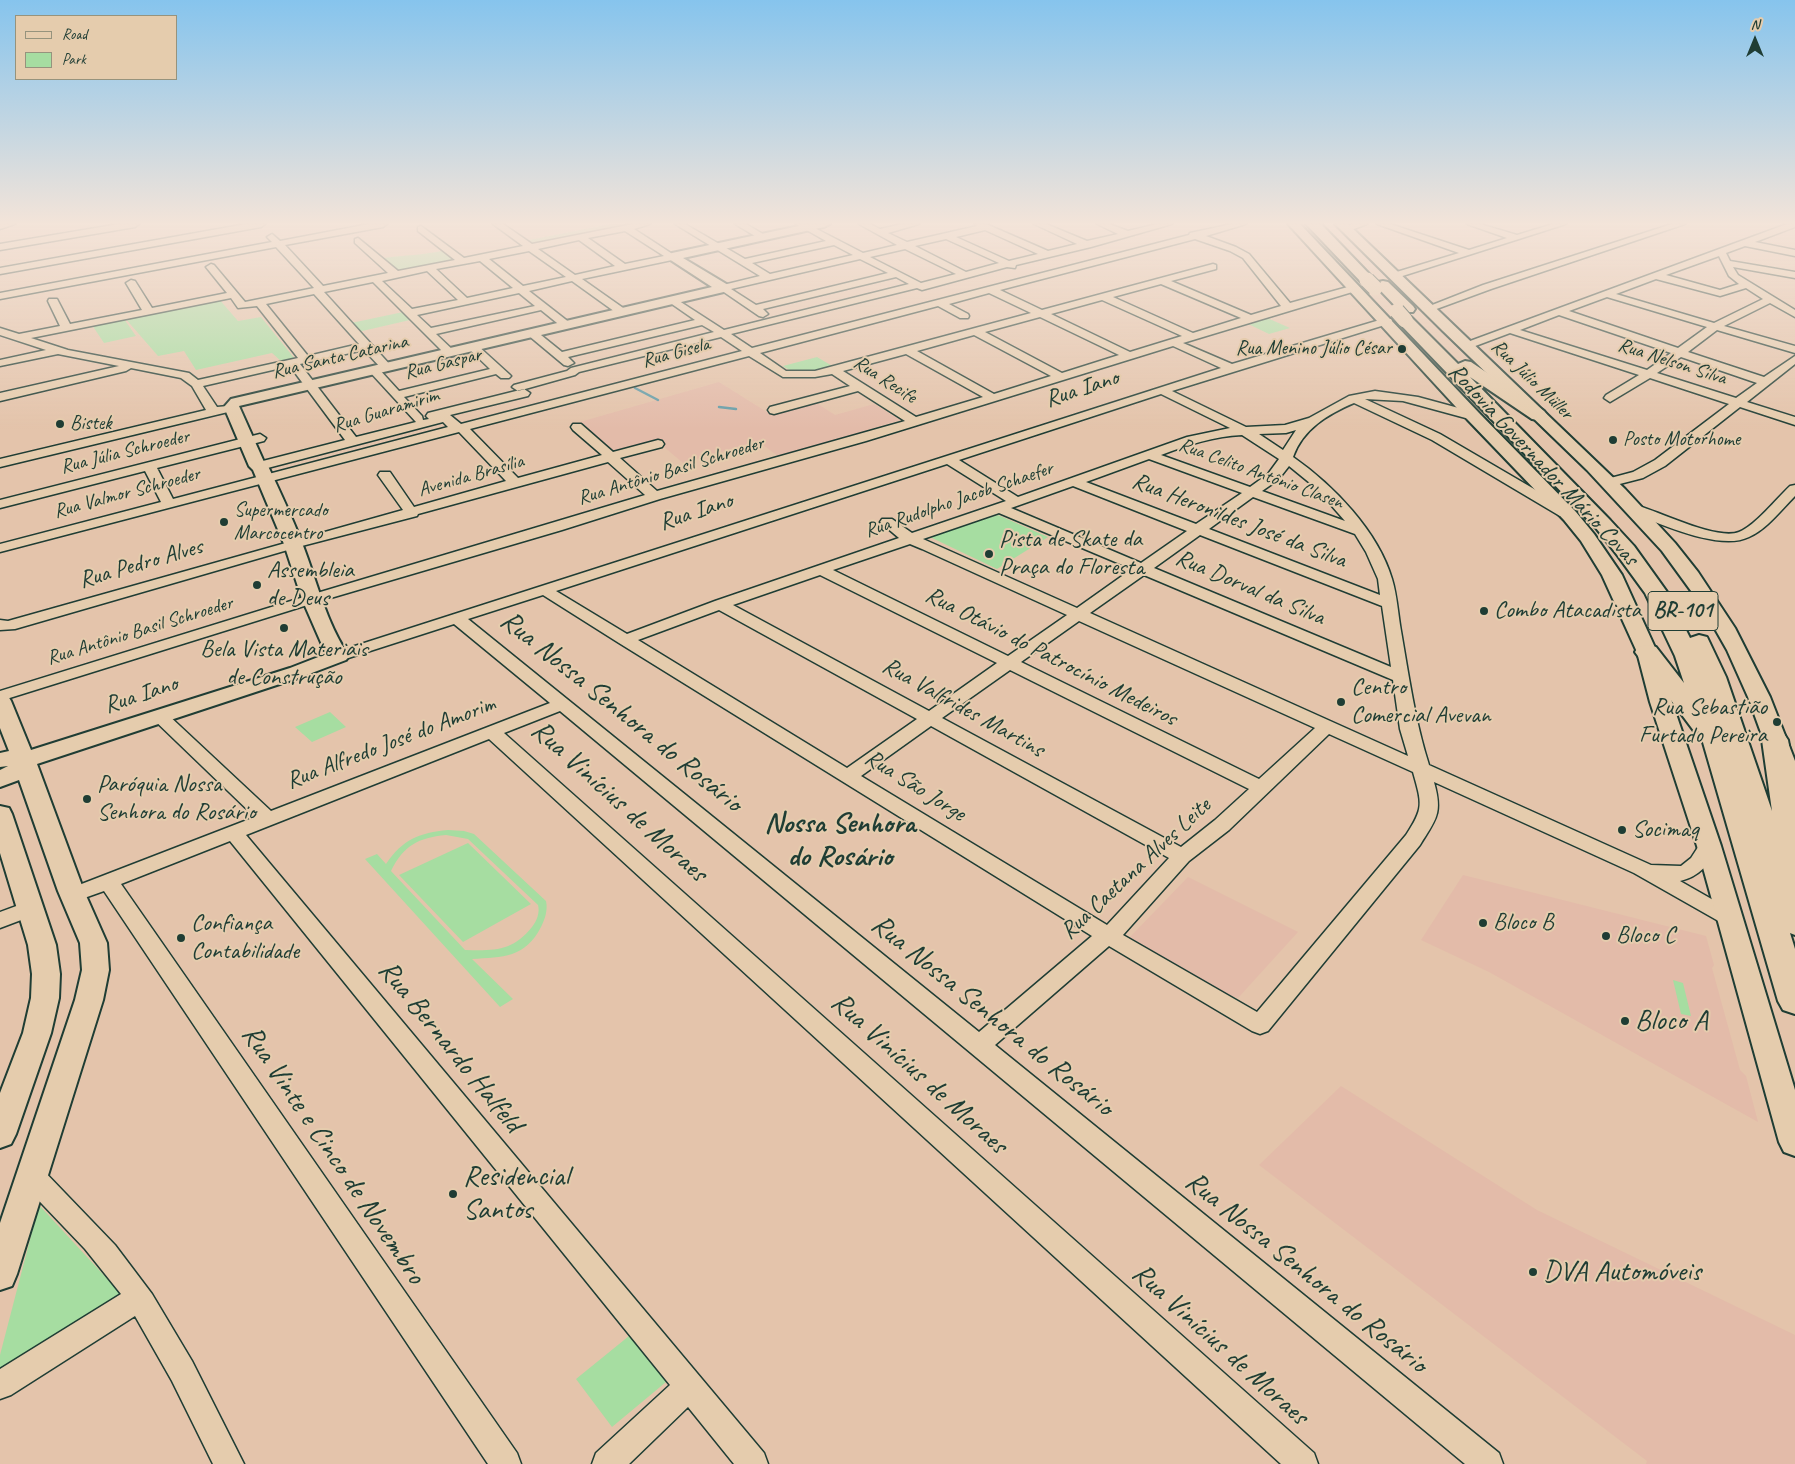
<!DOCTYPE html>
<html>
<head>
<meta charset="utf-8">
<style>
  body { margin:0 }
  #map { position:relative; width:1795px; height:1464px; overflow:hidden; background:#e4c4ab; font-family:Caveat,sans-serif }
  canvas { display:block }
  .legend { position:absolute; left:15px; top:15px; width:162px; height:65px; box-sizing:border-box; background:#e5ccad; border:1px solid #96937d; margin:0; padding:6px 9px; list-style:none; font-size:15px; color:#1f3d34 }
  .legend li { display:flex; align-items:center; gap:10px; height:25px }
  .legend b { width:25px; border:1px solid #96937d }
  .north { position:absolute; left:1730px; top:15px; width:50px; height:50px; -webkit-text-stroke:4px #e5ccad; paint-order:stroke; rotate:0deg; font-size:14px; font-weight:700; line-height:20px; text-align:center; color:#1f3d34 }
  .north::after { content:''; display:block; margin:auto; width:18px; height:22px; background:#1f3d34; clip-path:polygon(50% 0,100% 100%,50% 72%,0 100%) }
</style>
</head>
<body>
<div id="map">
<canvas width="1795" height="1464"></canvas>
<ul class="legend">
<li><b style="height:6px;background:#e5ccad"></b>Road</li>
<li><b style="height:14px;background:#a6dda1"></b>Park</li>
</ul>
<div class="north">N</div>
</div>
<script>
const context = document.querySelector('canvas').getContext('2d');
context.lineJoin = 'round';
function fill(path, color) { context.fillStyle = color; context.fill(path, 'evenodd'); }
function trace(path, color, width, dash) { context.strokeStyle = color; context.lineWidth = width; context.lineCap = dash ? 'butt' : 'round'; context.setLineDash(dash || []); context.stroke(path); }
function drawText(font, color, halo, rows, align = 'center') {
  context.font = font + ' Caveat,sans-serif'; context.lineWidth = 4; context.setLineDash([]); context.textBaseline = 'middle'; context.strokeStyle = halo; context.fillStyle = color; for (const [text, x, y, turn = 0] of rows) {
    context.save(); context.translate(x, y); context.rotate((+turn || 0) * Math.PI / 180); context.textAlign = isNaN(turn) ? turn : align; if (halo) context.strokeText(text, 0, 0); context.fillText(text, 0, 0); context.restore();
  }
}
const built = new Path2D(`
  M 719,382 L 770,414 L 815,402 L 835,415 L 874,404 L 900,420 L 779,457 L 758,441 L 683,463 L 657,441 L 615,452 L 580,422 Z
  M 1463,875 L 1706,936 L 1714,965 L 1712,968 L 1740,1070 L 1746,1076 L 1758,1122 L 1489,972 L 1421,940 Z
  M 1188,877 L 1298,932 L 1238,998 L 1227,995 L 1129,938 Z
  M 1341,1086 L 1537,1210 L 1795,1335 L 1795,1464 L 1646,1464 L 1647,1461 L 1259,1165 Z`);
const green = new Path2D(`
  M 610,224 L 633,224 L 530,244 L 524,241 Z
  M 442,251 L 454,259 L 398,271 L 384,258 C 404,255 423,255 442,251 Z
  M 219,299 L 238,321 L 261,317 L 295,359 L 282,362 L 272,353 L 196,370 L 184,351 L 158,356 L 124,317 Z
  M 403,312 L 410,320 L 358,332 L 351,323 Z
  M 1265,317 L 1290,328 L 1269,334 L 1244,322 Z
  M 124,319 L 136,336 L 104,343 L 92,325 Z
  M 817,357 L 834,367 C 818,372 797,377 783,366 Z
  M 998,515 L 1048,537 L 997,569 L 930,537 Z
  M 330,712 L 346,727 L 312,742 L 295,727 Z
  M 448,830 L 464,831 L 474,834 L 546,901 C 548,910 545,919 541,927 C 525,958 503,957 472,959 L 513,999 L 500,1007 L 365,859 L 377,854 L 386,864 C 403,839 419,833 448,830 ZM 446,835 L 468,839 L 538,905 C 540,912 537,921 532,927 C 513,951 494,951 465,950 L 391,871 C 404,845 418,838 446,835 Z
  M 468,843 L 531,904 L 463,942 L 399,875 Z
  M 1673,980 L 1683,983 L 1691,1016 L 1681,1014 Z
  M 39,1205 L 124,1297 L 0,1374 L 0,1355 Z
  M 629,1336 L 666,1382 L 612,1427 L 576,1379 Z`);
const stream = new Path2D(`
  M 635,388 L 658,400
  M 719,407 L 736,409`);
const minor = new Path2D(`
  M 0,224 L 15,224 L 0,229 Z
  M 119,224 L 139,224 L 135,227 L 0,250 L 0,244 Z
  M 246,224 L 265,224 L 261,227 L 0,274 L 0,268 Z
  M 369,224 L 387,224 L 383,227 L 285,245 L 323,286 L 388,273 L 355,243 L 355,239 L 358,238 L 398,271 L 455,260 L 418,231 L 418,227 L 421,226 L 464,258 L 523,246 L 493,224 L 503,224 L 532,244 L 633,224 L 650,224 L 634,229 L 677,257 L 672,260 L 582,279 L 626,310 L 627,312 L 626,314 L 618,314 L 572,281 L 529,291 L 570,323 L 571,325 L 570,327 L 562,327 L 541,310 L 436,334 L 455,352 L 449,355 L 445,354 L 373,282 L 324,292 L 392,367 L 386,370 L 382,369 L 364,350 L 300,364 L 356,437 L 416,422 L 370,372 L 368,370 L 370,368 L 378,368 L 399,391 L 490,369 L 467,347 L 473,344 L 477,345 L 509,374 L 511,376 L 509,378 L 501,378 L 496,374 L 404,397 L 422,416 L 423,420 L 429,419 L 426,416 L 428,413 L 524,389 L 530,393 L 528,396 L 450,415 L 461,424 L 742,351 L 721,337 L 579,372 L 575,375 L 518,391 L 512,387 L 514,385 L 567,371 L 571,368 L 714,332 L 702,325 L 568,357 L 574,363 L 568,366 L 564,365 L 528,335 L 527,333 L 528,331 L 536,331 L 562,352 L 695,320 L 669,302 L 668,300 L 673,297 L 724,330 L 909,284 L 896,277 L 763,309 L 768,314 L 763,317 L 759,316 L 718,288 L 719,286 L 760,276 L 675,224 L 685,224 L 745,259 L 826,241 L 796,224 L 807,224 L 863,253 L 897,245 L 859,224 L 870,224 L 880,229 L 903,224 L 919,224 L 888,233 L 907,242 L 977,226 L 975,224 L 986,224 L 1048,251 L 1077,244 L 1034,224 L 1046,224 L 1087,241 L 1118,234 L 1097,224 L 1109,224 L 1128,231 L 1157,224 L 1172,224 L 1091,247 L 1016,265 L 1015,268 L 1007,267 L 922,290 L 917,288 L 731,334 L 752,348 L 1189,235 L 1190,233 L 1232,224 L 1246,224 L 1206,236 L 1236,247 L 1249,254 L 1290,303 L 1355,285 L 1360,288 L 1359,290 L 1183,343 L 1232,364 L 1383,319 L 1391,319 L 1392,321 L 1391,323 L 1172,391 L 1246,427 L 1285,425 L 1309,418 L 1349,396 L 1375,391 L 1418,397 L 1477,413 L 1479,416 L 1473,420 L 1403,401 L 1365,399 L 1440,434 L 1570,510 L 1572,513 L 1570,516 L 1560,516 L 1432,440 L 1354,403 C 1328,414 1303,429 1293,457 C 1333,485 1378,531 1392,579 C 1397,595 1398,614 1401,631 C 1409,677 1415,721 1429,765 L 1651,865 L 1681,866 L 1691,858 L 1702,841 L 1709,839 L 1716,841 L 1719,846 C 1708,864 1701,876 1680,881 L 1736,913 L 1739,918 L 1736,923 L 1729,926 L 1722,923 L 1634,873 L 1434,782 C 1443,814 1436,819 1420,845 L 1268,1031 L 1260,1034 L 1252,1031 L 1109,946 L 995,1045 L 1499,1453 L 1503,1464 L 1465,1464 L 560,711 L 504,733 L 1314,1453 L 1318,1464 L 1281,1464 L 489,739 L 246,835 L 764,1453 L 768,1464 L 734,1464 L 688,1407 L 629,1464 L 592,1464 L 596,1453 L 670,1385 L 230,841 L 121,884 L 517,1453 L 521,1464 L 488,1464 L 104,891 L 73,902 L 66,900 L 63,895 L 66,890 L 255,817 L 150,716 L 153,712 L 159,711 L 165,712 L 271,811 L 550,703 L 454,624 L 339,661 L 333,659 L 331,656 L 333,653 L 1221,368 L 1173,346 L 866,441 L 660,499 L 562,530 L 317,602 L 0,701 L 0,691 L 307,596 L 645,495 L 608,462 L 418,514 L 417,516 L 298,547 L 15,629 L 0,630 L 0,620 L 8,621 L 403,510 L 378,475 L 380,472 L 390,472 L 414,507 L 506,481 L 459,432 L 0,552 L 0,544 L 161,502 L 145,471 L 0,508 L 0,500 L 260,434 L 266,438 L 264,441 L 157,468 L 173,499 L 448,427 L 443,422 L 260,470 L 255,469 L 253,466 L 255,463 L 345,440 L 290,366 L 203,386 L 217,407 L 228,406 L 230,409 L 228,412 L 0,467 L 0,459 L 206,410 L 192,386 L 181,378 L 131,368 L 126,371 L 0,401 L 0,393 L 119,366 L 58,354 L 0,366 L 0,360 L 46,350 L 0,335 L 0,328 L 19,334 L 60,326 L 48,301 L 49,299 L 57,299 L 70,324 L 142,310 L 126,283 L 131,280 L 135,281 L 152,308 L 227,293 L 206,267 L 211,264 L 214,265 L 245,302 L 314,288 L 276,247 L 0,299 L 0,293 L 272,242 L 267,237 L 272,234 L 280,241 ZM 985,230 L 1038,254 L 1009,261 L 956,237 ZM 625,231 L 664,256 L 625,264 L 588,238 ZM 946,239 L 999,263 L 966,272 L 915,246 ZM 1195,239 L 1230,251 L 1243,258 L 1281,306 L 1251,315 L 1171,281 L 1216,269 L 1216,265 L 1213,264 L 1042,310 L 1000,290 ZM 579,240 L 615,266 L 575,275 L 538,249 ZM 834,245 L 853,255 L 770,274 L 752,263 ZM 905,249 L 956,274 L 921,283 L 870,257 ZM 529,251 L 566,277 L 523,286 L 489,259 ZM 860,259 L 888,273 L 756,305 L 731,289 ZM 480,261 L 513,288 L 467,298 L 436,269 ZM 427,271 L 458,300 L 412,309 L 382,281 ZM 1161,284 L 1241,318 L 1193,333 L 1113,297 ZM 519,293 L 535,306 L 431,328 L 417,315 ZM 989,293 L 1031,313 L 815,371 L 786,371 L 760,353 L 938,306 L 960,318 L 968,318 L 969,316 L 968,314 L 949,304 ZM 314,294 L 359,344 L 308,356 L 266,304 ZM 231,298 L 238,308 L 257,306 L 298,358 L 198,380 L 189,373 L 68,350 L 31,338 ZM 1102,300 L 1182,336 L 1130,352 L 1051,314 ZM 1040,317 L 1119,355 L 1062,373 L 985,332 ZM 974,335 L 1051,376 L 994,394 L 917,351 ZM 906,354 L 983,397 L 916,417 L 843,371 ZM 749,356 L 783,377 L 815,377 L 832,374 L 850,386 L 770,407 L 768,410 L 770,413 L 774,414 L 858,391 L 905,421 L 657,491 L 620,458 L 662,447 L 664,444 L 662,441 L 658,440 L 613,452 L 581,424 L 573,424 L 571,427 L 573,430 L 602,455 L 518,478 L 470,429 ZM 1161,394 L 1230,428 L 1187,437 L 1018,497 L 959,460 ZM 1296,430 L 1283,450 L 1259,434 L 1286,433 ZM 1242,435 L 1279,459 L 1268,474 L 1250,487 L 1161,455 C 1188,445 1214,436 1242,435 ZM 1149,459 L 1242,493 L 1196,524 L 1086,482 ZM 947,464 L 1006,501 L 912,533 L 892,519 L 882,519 L 880,522 L 899,538 L 715,601 L 627,634 L 556,591 ZM 1289,466 L 1316,488 L 1345,521 L 1262,491 L 1278,480 ZM 1073,486 L 1187,531 L 1141,563 L 1011,508 ZM 1253,497 L 1355,534 L 1366,552 L 1378,579 L 1380,595 L 1209,529 ZM 999,513 L 1132,569 L 1077,608 L 923,539 ZM 1200,535 L 1382,606 L 1391,667 L 1154,568 ZM 910,544 L 922,549 L 1067,615 L 1008,656 L 833,570 ZM 820,575 L 997,663 L 929,711 L 733,605 ZM 1144,575 L 1393,680 L 1400,729 L 1408,756 L 1090,613 ZM 543,595 L 619,643 L 1092,936 L 979,1032 L 468,619 ZM 719,610 L 917,719 L 847,768 L 638,640 ZM 1079,621 L 1315,728 L 1259,779 L 1021,662 ZM 1010,670 L 1249,789 L 1215,820 L 1181,847 L 942,718 ZM 931,726 L 1169,858 L 1107,925 L 861,776 ZM 1329,734 L 1413,772 C 1422,804 1424,808 1406,835 L 1257,1012 L 1123,935 L 1189,861 L 1229,830 Z
  M 735,224 L 746,224 L 768,237 L 763,240 L 760,239 Z
  M 1353,224 L 1367,224 L 1346,232 L 1341,229 Z
  M 1377,224 L 1390,224 L 1469,250 L 1507,238 L 1467,224 L 1480,224 L 1517,235 L 1553,224 L 1566,224 L 1393,279 L 1388,276 L 1390,274 L 1459,253 Z
  M 1672,224 L 1685,224 L 1491,289 L 1431,311 L 1423,311 L 1422,309 L 1483,285 Z
  M 1787,224 L 1795,224 L 1795,227 L 1755,242 L 1795,250 L 1795,256 L 1745,246 L 1726,253 L 1730,261 L 1795,272 L 1795,278 L 1733,267 L 1738,275 L 1795,310 L 1795,317 L 1770,303 L 1724,326 L 1795,346 L 1795,353 L 1717,330 L 1688,352 L 1764,377 L 1795,356 L 1795,364 L 1747,402 L 1795,417 L 1795,425 L 1740,407 L 1665,466 L 1643,478 L 1608,487 L 1601,483 L 1603,480 L 1633,472 L 1655,460 L 1729,404 L 1650,378 L 1610,402 L 1604,398 L 1606,395 L 1639,375 L 1510,333 L 1470,348 L 1462,348 L 1460,346 L 1462,344 ZM 1719,256 L 1729,276 L 1739,284 L 1720,290 L 1666,275 ZM 1656,279 L 1720,296 L 1746,288 L 1763,299 L 1714,323 L 1616,294 ZM 1607,297 L 1707,327 L 1678,348 L 1569,311 ZM 1559,315 L 1671,353 L 1647,370 L 1520,330 ZM 1681,357 L 1757,383 L 1736,398 L 1657,373 Z
  M 1795,485 L 1795,496 C 1781,510 1767,529 1749,537 C 1719,552 1657,522 1627,511 L 1625,508 L 1632,504 C 1657,510 1716,541 1739,532 C 1756,525 1776,499 1790,486 Z
  M 30,901 L 37,904 L 40,909 L 37,914 L 0,928 L 0,912 Z
  M 31,1164 L 40,1167 L 115,1245 L 152,1294 L 192,1361 L 244,1464 L 213,1464 L 172,1381 L 135,1316 L 11,1395 L 0,1399 L 0,1369 L 121,1294 L 85,1249 L 22,1183 L 19,1175 L 22,1167 Z`);
const major = new Path2D(`
  M 808,224 L 830,224 L 824,227 L 683,258 L 728,285 L 729,288 L 728,291 L 239,406 L 264,462 L 268,466 C 280,492 292,517 302,543 C 317,581 326,623 349,656 L 346,660 L 304,676 L 37,764 L 84,891 L 107,943 L 109,970 L 103,1000 L 17,1274 L 12,1286 L 0,1290 L 0,1223 L 75,1000 L 82,970 L 80,943 L 58,891 L 19,780 L 0,787 L 0,770 L 8,766 L 0,767 L 0,753 L 9,751 L 0,728 L 0,694 L 8,696 L 11,701 L 31,750 L 290,668 L 326,654 L 302,599 L 284,544 L 253,470 L 249,466 L 224,407 L 231,399 L 712,287 L 666,257 L 672,253 Z
  M 1288,224 L 1300,224 L 1479,413 L 1576,512 L 1594,534 L 1622,575 L 1657,652 L 1672,702 L 1721,846 L 1795,1090 L 1795,1156 L 1784,1152 L 1779,1142 L 1697,846 L 1650,702 L 1637,652 L 1602,575 L 1581,541 L 1564,520 L 1467,419 Z
  M 1335,224 L 1348,224 L 1625,489 L 1675,543 L 1698,572 L 1735,628 L 1770,697 L 1795,761 L 1795,801 L 1787,799 L 1783,793 L 1748,697 L 1727,650 L 1702,606 L 1662,551 L 1587,470 L 1443,331 Z
  M 0,806 L 9,808 L 12,814 L 56,945 L 60,974 L 59,998 L 51,1033 L 16,1134 L 11,1144 L 0,1148 L 0,1093 L 23,1033 L 31,998 L 32,974 L 28,945 L 0,853 Z`);
const highway = new Path2D(`
  M 1306,224 L 1321,224 L 1372,277 L 1374,280 L 1372,283 L 1362,283 Z
  M 1383,281 L 1388,282 L 1413,306 L 1415,309 L 1413,312 L 1401,312 L 1378,288 L 1376,285 L 1378,282 Z
  M 1405,315 L 1411,317 L 1458,364 L 1465,361 L 1471,362 L 1544,411 L 1547,415 L 1544,419 L 1538,420 L 1532,419 L 1470,377 L 1610,520 L 1634,546 L 1667,592 L 1690,638 L 1699,635 L 1707,637 L 1726,677 L 1772,811 L 1762,740 L 1766,734 L 1775,732 L 1784,734 L 1788,740 L 1795,779 L 1795,935 L 1790,933 L 1795,949 L 1795,1014 L 1783,1010 L 1778,1001 L 1700,732 L 1694,731 L 1635,652 L 1638,647 L 1647,645 L 1656,647 L 1684,683 L 1675,656 L 1645,593 L 1618,556 L 1596,528 L 1399,323 L 1397,320 L 1399,317 Z`);
const highwayBridge = new Path2D(`
  M 1367,280 L 1375,288
  M 1397,311 L 1405,320`);
const markers = [
  [1402,349,5,"#1f3d34"],
  [60,424,5,"#1f3d34"],
  [1613,440,5,"#1f3d34"],
  [224,522,5,"#1f3d34"],
  [989,554,5,"#1f3d34"],
  [257,585,5,"#1f3d34"],
  [1484,611,5,"#1f3d34"],
  [284,628,5,"#1f3d34"],
  [1341,702,5,"#1f3d34"],
  [1777,722,5,"#1f3d34"],
  [87,799,5,"#1f3d34"],
  [1622,830,5,"#1f3d34"],
  [1483,923,5,"#1f3d34"],
  [1606,936,5,"#1f3d34"],
  [181,938,5,"#1f3d34"],
  [1625,1021,5,"#1f3d34"],
  [453,1194,5,"#1f3d34"],
  [1533,1272,5,"#1f3d34"]
];
const farPoinames = [
  ["Rua Menino Júlio César",1392,349,"right"],
  ["Bistek",70,424],
  ["Posto Motorhome",1623,440],
  ["Supermercado",234,511],
  ["Marcocentro",234,534]
];
const farStreetnames = [
  ["Rua Gisela",676,353,-15],
  ["Rua Santa Catarina",340,357,-13],
  ["Rua Nelson Silva",1672,362,18],
  ["Rua Gaspar",443,364,-14],
  ["Rua Recife",885,380,33],
  ["Rua Júlio Müller",1532,380,44],
  ["Rua Guaramirim",386,411,-17],
  ["Rua Júlia Schroeder",125,452,-14],
  ["Rua Antônio Basil Schroeder",671,471,-17],
  ["Rua Celito Antônio Clasen",1261,474,20],
  ["Avenida Brasília",471,476,-16],
  ["Rua Valmor Schroeder",127,493,-15],
  ["Rua Rudolpho Jacob Schaefer",959,500,-19],
  ["Rua Antônio Basil Schroeder",140,631,-17]
];
const shields = [
  [1683,611,70]
];
const shieldNames = [
  ["BR-101",1683,611]
];
const streetNames = [
  ["Rua Iano",1082,389,-18],
  ["Rodovia Governador Mário Covas",1543,465,47],
  ["Rua Iano",696,512,-18],
  ["Rua Heronildes José da Silva",1239,521,21],
  ["Rua Pedro Alves",141,564,-16],
  ["Rua Dorval da Silva",1250,588,23],
  ["Rua Otávio do Patrocínio Medeiros",1051,657,27],
  ["Rua Iano",141,695,-18],
  ["Rua Valfrides Martins",963,708,29],
  ["Rua Alfredo José do Amorim",391,743,-21],
  ["Rua São Jorge",915,786,32],
  ["Rua Caetana Alves Leite",1136,869,-43]
];
const poiNames = [
  ["Pista de Skate da",999,540],
  ["Praça do Floresta",999,568],
  ["Assembleia",267,571],
  ["de Deus",267,599],
  ["Combo Atacadista",1494,611],
  ["Bela Vista Materiais",284,650,"center"],
  ["de Construção",284,678,"center"],
  ["Centro",1351,688],
  ["Comercial Avevan",1351,716],
  ["Rua Sebastião",1767,708,"right"],
  ["Furtado Pereira",1767,736,"right"],
  ["Paróquia Nossa",97,785],
  ["Senhora do Rosário",97,813],
  ["Socimaq",1632,830],
  ["Bloco B",1493,923],
  ["Confiança",191,924],
  ["Contabilidade",191,952],
  ["Bloco C",1616,936]
];
const nearStreetnames = [
  ["Rua Nossa Senhora do Rosário",621,712,39],
  ["Rua Vinícius de Moraes",619,802,42],
  ["Rua Nossa Senhora do Rosário",992,1016,39],
  ["Rua Bernardo Halfeld",450,1047,51],
  ["Rua Vinícius de Moraes",919,1074,42],
  ["Rua Vinte e Cinco de Novembro",333,1155,56],
  ["Rua Nossa Senhora do Rosário",1306,1273,39],
  ["Rua Vinícius de Moraes",1220,1345,42]
];
const districtNames = [
  ["Nossa Senhora",840,824],
  ["do Rosário",840,857]
];
const nearPoinames = [
  ["Bloco A",1635,1021],
  ["Residencial",463,1177],
  ["Santos",463,1210],
  ["DVA Automóveis",1543,1272]
];
fill(built, '#e3bba9');
fill(green, '#a6dda1');
trace(stream, '#659da8', 2.5);
trace(minor, '#1f3d34', 3);
trace(major, '#1f3d34', 4);
trace(highway, '#1f3d34', 4);
fill(minor, '#e5ccad');
fill(major, '#e5ccad');
fill(highway, '#e5ccad');
trace(highwayBridge, '#1f3d34', 17, []);
trace(highwayBridge, '#e5ccad', 15);
const sky = context.createLinearGradient(0, 0, 0, 429);
sky.addColorStop(0, '#86c4ed');
sky.addColorStop(0.52, '#f3e4d9');
sky.addColorStop(1, '#f3e4d900');
context.fillStyle = sky;
context.fillRect(0, 0, 1795, 429);
for (const [x, y, r, color] of markers) { const dot = new Path2D(); dot.arc(x, y, r, 0, 2 * Math.PI); context.fillStyle = color; context.fill(dot); trace(dot, '#e5ccad', 2); }
drawText('20px', '#1f3d34', '#e5ccad', farPoinames, 'left');
drawText('20px', '#1f3d34', '#e5ccad', farStreetnames);
for (const [x, y, w] of shields) { const box = new Path2D(); box.roundRect(x - w / 2, y - 19.5, w, 39, 4); context.fillStyle = '#e5ccad'; context.fill(box); trace(box, '#1f3d34', 1); }
drawText('bold 22px', '#1f3d34', null, shieldNames);
drawText('24px', '#1f3d34', '#e5ccad', streetNames);
drawText('24px', '#1f3d34', '#e5ccad', poiNames, 'left');
drawText('29px', '#1f3d34', '#e5ccad', nearStreetnames);
drawText('bold 29px', '#1f3d34', '#e5ccad', districtNames);
drawText('29px', '#1f3d34', '#e5ccad', nearPoinames, 'left');
</script>
</body>
</html>
